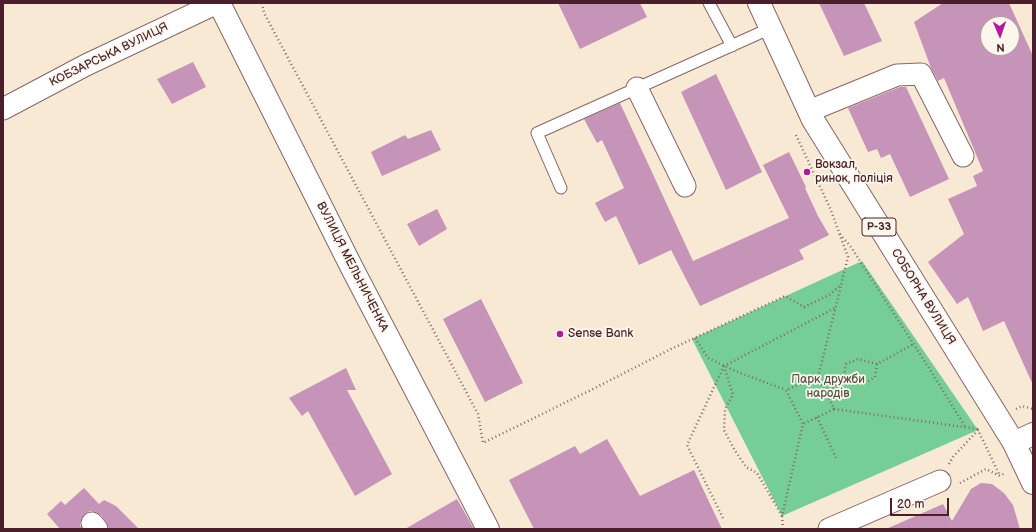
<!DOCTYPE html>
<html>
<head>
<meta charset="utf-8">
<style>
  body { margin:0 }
  #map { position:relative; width:1036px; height:532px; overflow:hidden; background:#f8e9d5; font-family:"Balsamiq Sans",sans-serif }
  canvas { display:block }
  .frame { position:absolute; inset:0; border:4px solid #4a1f2b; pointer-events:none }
  .north { position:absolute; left:980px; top:16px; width:40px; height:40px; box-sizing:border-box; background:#fbf7ec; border:1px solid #b4a19f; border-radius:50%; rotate:178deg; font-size:11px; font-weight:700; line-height:16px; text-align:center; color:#4a1f2b }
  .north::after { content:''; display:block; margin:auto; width:14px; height:18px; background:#b5179e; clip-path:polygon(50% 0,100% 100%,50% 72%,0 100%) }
  .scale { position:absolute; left:890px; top:498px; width:59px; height:18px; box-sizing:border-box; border:2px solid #4a1f2b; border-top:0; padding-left:5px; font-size:12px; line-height:14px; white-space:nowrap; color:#4a1f2b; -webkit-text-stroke:3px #fbf7ec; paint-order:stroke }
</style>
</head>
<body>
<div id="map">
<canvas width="1036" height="532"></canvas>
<div class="frame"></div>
<div class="north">N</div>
<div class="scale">20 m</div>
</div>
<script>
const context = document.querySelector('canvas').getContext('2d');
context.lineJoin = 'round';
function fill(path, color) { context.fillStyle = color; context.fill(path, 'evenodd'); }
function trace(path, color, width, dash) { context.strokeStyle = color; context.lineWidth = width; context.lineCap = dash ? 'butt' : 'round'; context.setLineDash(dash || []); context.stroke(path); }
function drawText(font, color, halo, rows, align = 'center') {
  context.font = font + ' "Balsamiq Sans",sans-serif'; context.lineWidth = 3.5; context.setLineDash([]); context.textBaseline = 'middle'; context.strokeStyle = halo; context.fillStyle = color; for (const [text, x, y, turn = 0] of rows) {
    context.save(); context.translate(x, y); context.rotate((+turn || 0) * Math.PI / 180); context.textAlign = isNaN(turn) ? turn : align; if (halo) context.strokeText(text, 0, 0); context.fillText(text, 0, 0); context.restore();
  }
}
const green = new Path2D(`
  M 862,261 L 978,430 L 782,516 L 692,339 Z`);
const building = new Path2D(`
  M 558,3 L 640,3 L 647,17 L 580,49 Z
  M 819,3 L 864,3 L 882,41 L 844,56 Z
  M 943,3 L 1009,3 L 1033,56 L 1033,385 L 1004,321 L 983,331 L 968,297 L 957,304 L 928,262 L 964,234 L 948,199 L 977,186 L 973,176 L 983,171 L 944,78 L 938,81 L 931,68 L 914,22 ZM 988,24 L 1012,24 L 1012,48 L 988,48 Z
  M 193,62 L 206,87 L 172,104 L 157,79 Z
  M 716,74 L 762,172 L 726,190 L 681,92 Z
  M 900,87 L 906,87 L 949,179 L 910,197 L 890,154 L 881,158 L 877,149 L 868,152 L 848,108 Z
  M 620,103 L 693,261 L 789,218 L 763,165 L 789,152 L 806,187 L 805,188 L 818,216 L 829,235 L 799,250 L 804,259 L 700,306 L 671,250 L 639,265 L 616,216 L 605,222 L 595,203 L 624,188 L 602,140 L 597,143 L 584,119 Z
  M 431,130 L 441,150 L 382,176 L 371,152 L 405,135 L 408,139 Z
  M 437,209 L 447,229 L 419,246 L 407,224 Z
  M 481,299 L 523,383 L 485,402 L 443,319 Z
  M 346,368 L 356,390 L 347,390 L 392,474 L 355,496 L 308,411 L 302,416 L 289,398 Z
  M 607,439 L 640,496 L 694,470 L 722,529 L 534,529 L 509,480 L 575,446 L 580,454 Z
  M 981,483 L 992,484 L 1004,493 L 1013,505 L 1020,529 L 886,529 L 943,504 L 952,521 L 971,489 Z
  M 84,488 L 99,504 L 104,500 L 116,506 L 139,529 L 109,529 L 106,522 L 101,515 L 96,512 L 90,511 L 85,514 L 81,519 L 80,525 L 82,529 L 60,529 L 47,514 L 61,501 L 65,505 Z
  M 457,499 L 474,529 L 405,529 Z`);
const path = new Path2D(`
  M 262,3 L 264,13 L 478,414 L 483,443 L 591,390 L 671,349 L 785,296 L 804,307 L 829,295 L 841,285 L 848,257 L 830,208 L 796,135
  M 840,234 L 851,247 L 927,365 L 966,428
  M 695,338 L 708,358 L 735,371 L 786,390
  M 877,364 L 858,359 L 846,364 L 844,374 L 851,383 L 865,383 L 875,377 L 877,364 L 914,344
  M 724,366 L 733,395 L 725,409 L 724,430 L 734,449 L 746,467 L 757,473 L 782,516
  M 818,377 L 841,286
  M 825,391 L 848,379
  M 834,409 L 978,429
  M 1016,409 L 1022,406 L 1033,409
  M 817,417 L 836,458
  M 949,464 L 953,457 L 978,430 L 1000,476
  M 960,483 L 986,469 L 1000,476 L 1005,473
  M 723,518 L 687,445 L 724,366 L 835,308
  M 783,529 L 782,516 L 803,424 L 786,390 L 818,377 L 834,409 L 803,424`);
const service = new Path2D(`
  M 709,3 L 732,46
  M 561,188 L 537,133 L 771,28`);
const minor = new Path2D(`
  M 637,88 L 685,186
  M 3,109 L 86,65 L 217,3
  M 809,111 L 897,75 L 921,74 L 963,156
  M 92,523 L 97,529
  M 829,529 L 940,481`);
const tertiary = new Path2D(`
  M 219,3 L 352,268 L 488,529
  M 1014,443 L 1033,434`);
const primary = new Path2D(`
  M 759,3 L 813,120 L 1014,443 L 1033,483`);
const markers = [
  [807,172,4,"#b5179e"],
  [560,334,4,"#b5179e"]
];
const shields = [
  [879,227,34]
];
const shieldNames = [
  ["Р-33",879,227]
];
const streetNames = [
  ["КОБЗАРСЬКА ВУЛИЦЯ",109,55,-26],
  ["ВУЛИЦЯ МЕЛЬНИЧЕНКА",352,267,63],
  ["СОБОРНА ВУЛИЦЯ",923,297,58]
];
const poiNames = [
  ["Вокзал,",815,165],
  ["ринок, поліція",815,179],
  ["Sense Bank",568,334]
];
const parkNames = [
  ["Парк дружби",828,380],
  ["народів",828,394]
];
fill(green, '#74ce95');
fill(building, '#c594b8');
trace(service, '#876666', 13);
trace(minor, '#876666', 23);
trace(tertiary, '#876666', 24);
trace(primary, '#876666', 24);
trace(path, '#876666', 2.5, [1, 3]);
trace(service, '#fff', 11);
trace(minor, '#fff', 21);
trace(tertiary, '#fff', 22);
trace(primary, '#fff', 22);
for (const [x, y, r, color] of markers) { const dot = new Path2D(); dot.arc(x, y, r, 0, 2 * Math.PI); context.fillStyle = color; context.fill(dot); trace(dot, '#fbf7ec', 1.5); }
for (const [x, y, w] of shields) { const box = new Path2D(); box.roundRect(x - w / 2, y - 9, w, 18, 3); context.fillStyle = '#fbf7ec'; context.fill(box); trace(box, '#4a1f2b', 1); }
drawText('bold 11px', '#4a1f2b', null, shieldNames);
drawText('12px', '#4a1f2b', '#fbf7ec', streetNames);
drawText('12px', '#4a1f2b', '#fbf7ec', poiNames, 'left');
drawText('12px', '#57544b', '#fbf7ec', parkNames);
</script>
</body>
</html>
